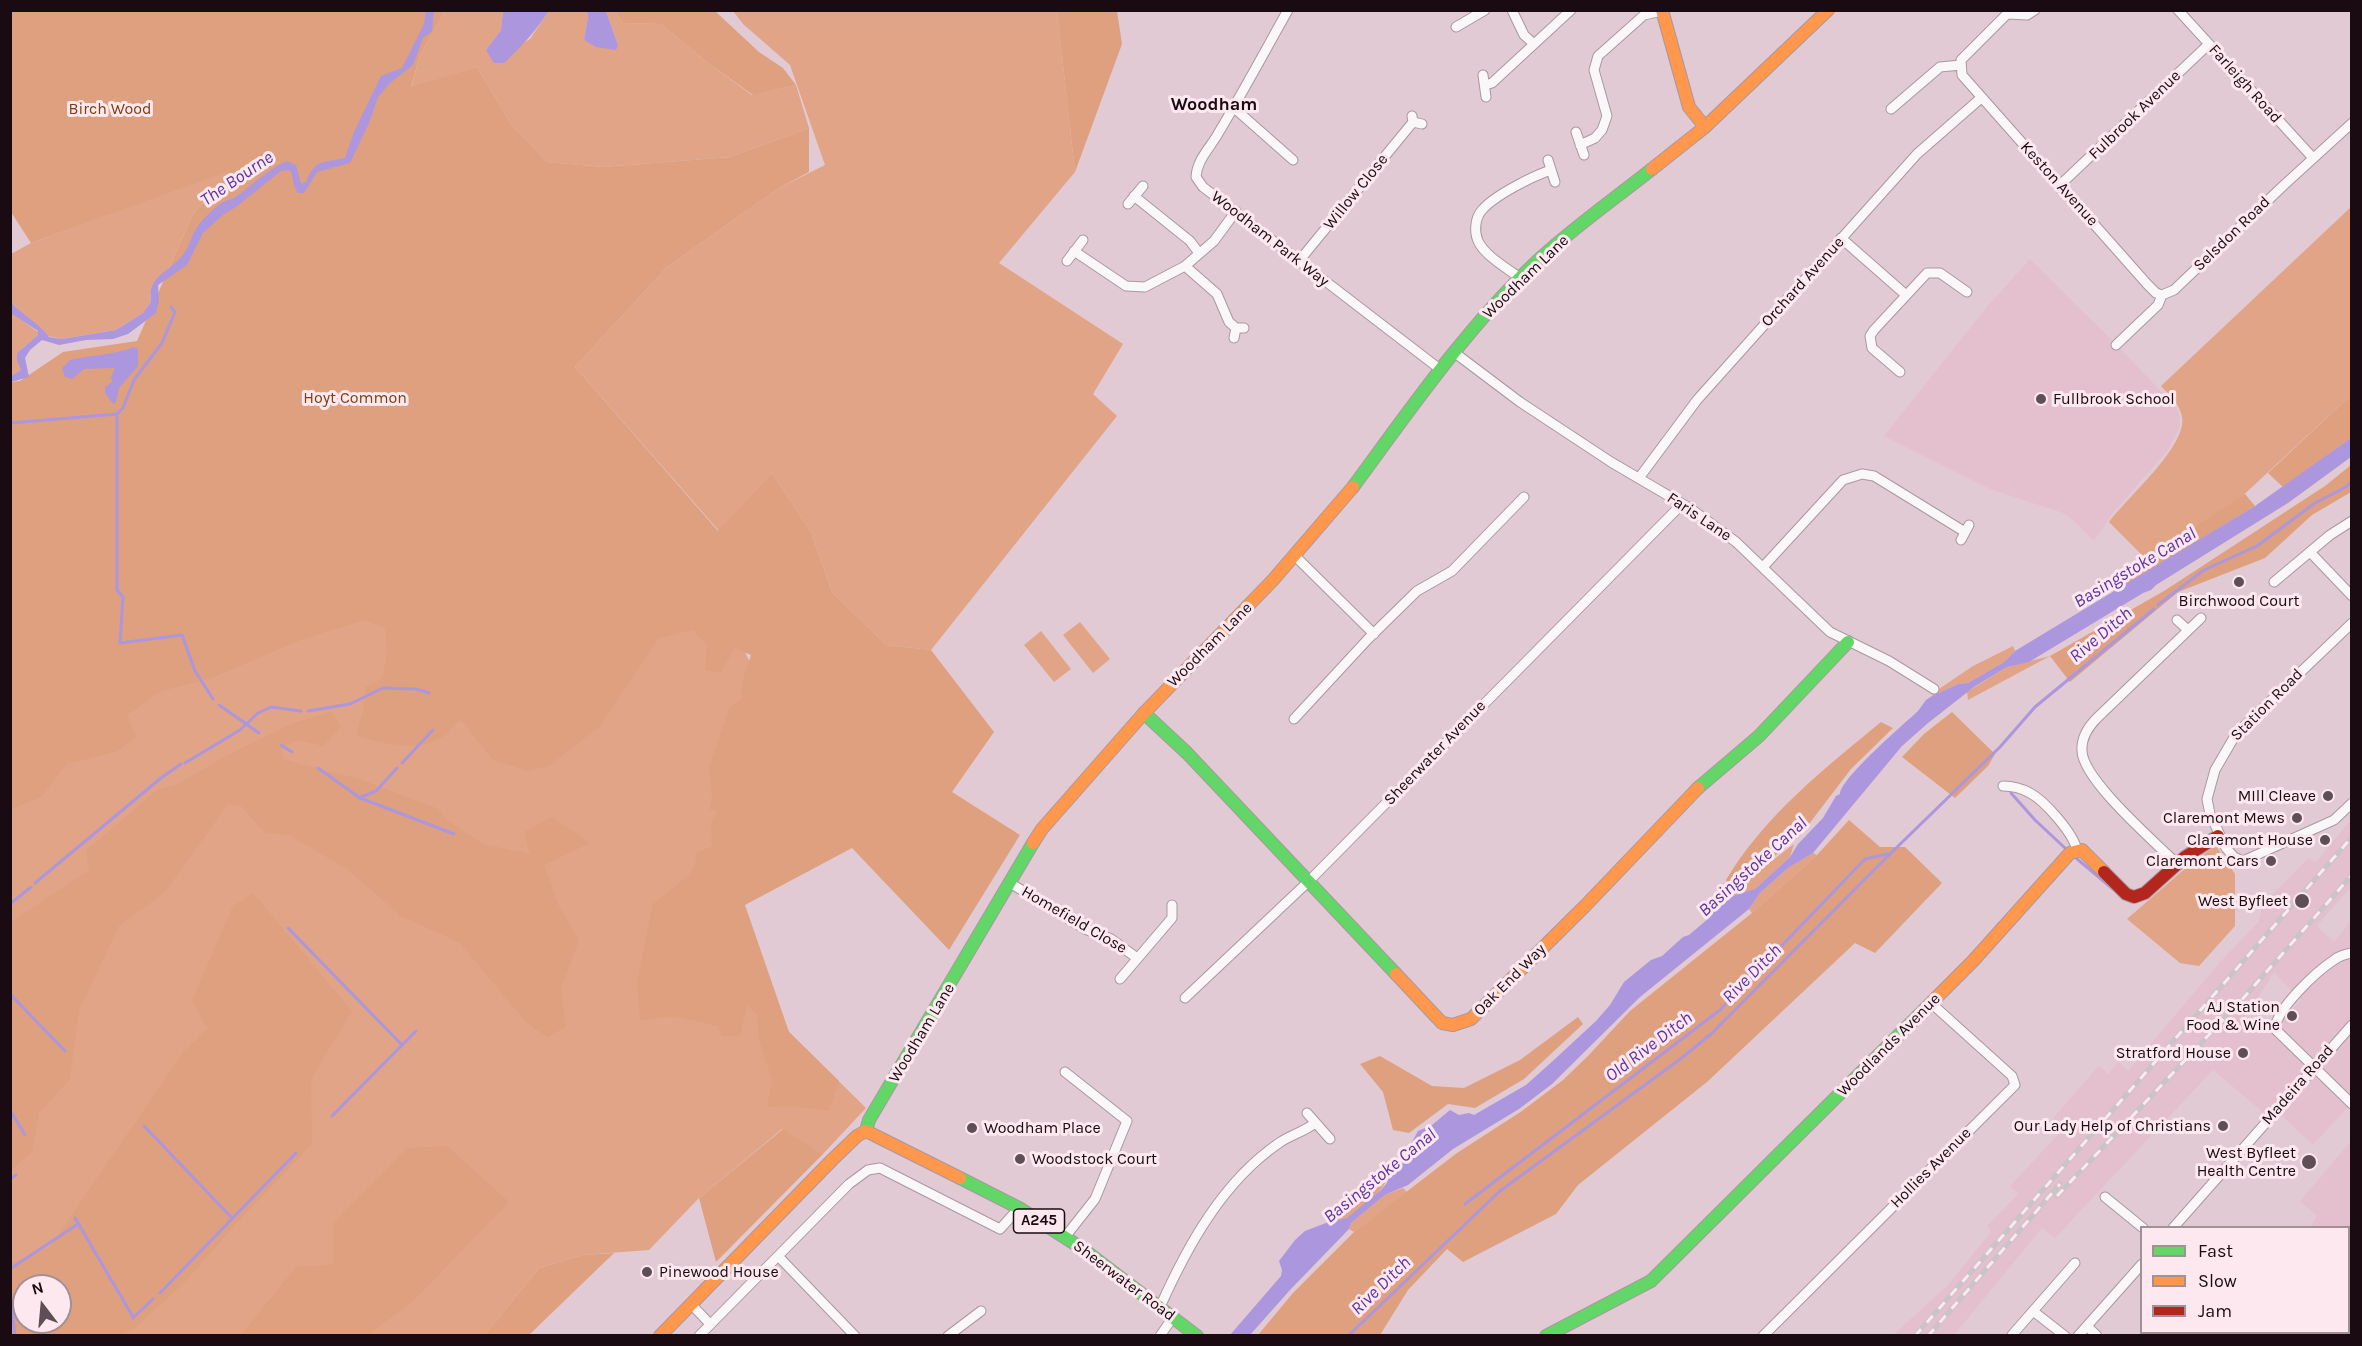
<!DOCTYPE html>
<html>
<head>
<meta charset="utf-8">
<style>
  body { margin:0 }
  #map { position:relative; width:2362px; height:1346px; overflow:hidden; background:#e1cad3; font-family:Karla,sans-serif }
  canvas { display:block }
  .frame { position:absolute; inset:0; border:12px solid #190b11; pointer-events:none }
  .legend { position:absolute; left:2140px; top:1226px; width:210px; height:108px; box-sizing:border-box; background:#fde8f0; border:2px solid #a29097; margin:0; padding:8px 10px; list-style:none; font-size:18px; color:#190b11 }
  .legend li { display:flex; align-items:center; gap:12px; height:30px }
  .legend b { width:30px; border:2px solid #a29097 }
  .north { position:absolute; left:12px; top:1274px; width:60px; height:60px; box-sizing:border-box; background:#fde8f0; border:2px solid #a29097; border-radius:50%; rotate:344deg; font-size:16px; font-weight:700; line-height:24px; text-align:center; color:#190b11 }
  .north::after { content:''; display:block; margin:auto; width:21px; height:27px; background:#5f4e55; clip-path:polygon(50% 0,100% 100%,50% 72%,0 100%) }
</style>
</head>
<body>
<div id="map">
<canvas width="2362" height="1346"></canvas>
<div class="frame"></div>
<ul class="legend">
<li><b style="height:8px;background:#63d668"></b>Fast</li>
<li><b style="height:8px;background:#ff974d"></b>Slow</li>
<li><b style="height:8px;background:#b3261e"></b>Jam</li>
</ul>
<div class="north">N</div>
</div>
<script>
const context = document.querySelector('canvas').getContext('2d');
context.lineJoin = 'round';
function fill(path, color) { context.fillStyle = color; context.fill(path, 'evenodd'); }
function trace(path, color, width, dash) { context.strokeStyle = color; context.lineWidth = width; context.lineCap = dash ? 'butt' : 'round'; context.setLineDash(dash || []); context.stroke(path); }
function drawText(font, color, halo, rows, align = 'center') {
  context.font = font + ' Karla,sans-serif'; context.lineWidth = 6; context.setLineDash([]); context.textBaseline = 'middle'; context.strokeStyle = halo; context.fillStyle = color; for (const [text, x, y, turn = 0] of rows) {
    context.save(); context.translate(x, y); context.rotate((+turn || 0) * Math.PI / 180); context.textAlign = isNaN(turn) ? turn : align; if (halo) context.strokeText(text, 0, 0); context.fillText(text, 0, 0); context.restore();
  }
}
const built = new Path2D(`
  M 2030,259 L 2112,340 L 2177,408 L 2179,414 L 2180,427 L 2167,451 L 2112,514 L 2094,541 L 2073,520 L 2063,513 L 1990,489 L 1884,436 L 1986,308 Z
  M 2351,820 L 2351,887 L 2317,926 L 2334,942 L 2351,921 L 2351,1110 L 2348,1107 L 2313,1145 L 2272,1107 L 2265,1114 L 2213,1070 L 2055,1238 L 2042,1228 L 1954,1335 L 1892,1336 L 1948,1285 L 1991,1232 L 1987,1226 L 2018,1194 L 2010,1186 L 2064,1128 L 2053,1118 L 2099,1066 L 2108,1074 L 2118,1062 L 2128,1071 L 2220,962 L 2259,921 L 2262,905 L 2308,858 L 2316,862 ZM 2274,973 L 2301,1000 L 2292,1010 L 2290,1009 L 2268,1034 L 2255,1026 L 2252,1029 L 2244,1019 Z
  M 2351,1141 L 2351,1295 L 2348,1292 L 2348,1228 L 2310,1227 L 2317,1216 L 2300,1201 Z`);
const green = new Path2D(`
  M 445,11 L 503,11 L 501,30 L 486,50 L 513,54 L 521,44 L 530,39 L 549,11 L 583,11 L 587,12 L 588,17 L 584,40 L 618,45 L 606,11 L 615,11 L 623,23 L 661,24 L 707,62 L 752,95 L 796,85 L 809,128 L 730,157 L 603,167 L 547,162 L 511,124 L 477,67 L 411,88 L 420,55 Z
  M 733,11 L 1057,11 L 1075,172 L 999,263 L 1123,344 L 1093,394 L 1117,416 L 931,650 L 886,645 L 832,592 L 811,532 L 772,473 L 719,531 L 575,367 L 667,267 L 779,188 L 825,165 L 790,65 L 743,24 Z
  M 228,171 L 192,216 L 169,268 L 150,295 L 151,302 L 143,313 L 116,330 L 62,339 L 43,335 L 11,302 L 11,254 L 31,243 Z
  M 2351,207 L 2351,395 L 2237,501 L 2147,560 L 2109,522 C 2126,499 2188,445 2182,417 C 2180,404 2169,395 2161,386 Z
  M 10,312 L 38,332 L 38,335 L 17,353 L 21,370 L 11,376 Z
  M 694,551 L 753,668 L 815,777 L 691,930 L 789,1032 L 866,1108 L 823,1154 L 782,1129 L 699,1198 L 649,1250 L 583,1255 L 539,1268 L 485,1335 L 11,1335 L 10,719 L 375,604 ZM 24,1286 L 60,1286 L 60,1322 L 24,1322 Z
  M 1080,622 L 1110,659 L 1093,673 L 1063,635 Z
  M 1041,631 L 1071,669 L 1054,682 L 1024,645 Z
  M 2013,646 L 2015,651 L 2004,662 L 1968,683 L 1958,684 L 1932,696 L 1933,693 L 1973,666 Z
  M 2050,656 L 1968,700 L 1967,692 L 2007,667 Z
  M 1794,844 L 1790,857 L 1755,889 L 1732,896 L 1731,892 Z
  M 2216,846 L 2235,874 L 2235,926 L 2199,966 L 2180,963 L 2127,919 L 2195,860 Z
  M 1813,853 L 1817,855 L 1752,913 L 1749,909 L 1760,893 L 1788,868 Z
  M 1388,1170 L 1390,1172 C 1385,1190 1365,1207 1349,1217 C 1343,1221 1333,1221 1326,1223 Z
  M 1403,1188 L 1407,1192 L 1354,1232 L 1349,1229 L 1351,1223 L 1385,1195 Z`);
const forest = new Path2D(`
  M 11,11 L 445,11 L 420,55 L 411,87 L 477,67 L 511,124 L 547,162 L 603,167 L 730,157 L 809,128 L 809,172 L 779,188 L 667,267 L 575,367 L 718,531 L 772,473 L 811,532 L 832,592 L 886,645 L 931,650 L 994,732 L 952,792 L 1020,835 L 949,950 L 852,848 L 745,905 L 789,1032 L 839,1081 L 829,1111 L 794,1106 L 767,1107 L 772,1080 L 759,1039 L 757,1014 L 747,1004 L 740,1036 L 722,1036 L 718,1026 L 672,1016 L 640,1021 L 637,982 L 653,904 L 688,876 L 695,866 L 696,853 L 712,846 L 711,823 L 718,811 L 709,809 L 712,797 L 709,768 L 729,708 L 741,699 L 743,679 L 751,655 L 735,648 L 720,673 L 705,670 L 707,645 L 693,630 L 659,638 L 600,726 L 549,766 L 528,771 L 493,760 L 460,719 C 432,758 396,746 356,736 L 364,707 L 365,687 L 382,678 L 387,655 L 385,628 L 365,620 L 300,640 L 212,678 L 161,691 L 127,715 L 136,737 L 118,751 L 67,764 L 41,797 L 11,809 L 11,382 L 20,381 L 63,352 L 137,341 L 192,216 L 227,172 L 31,243 L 11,212 Z
  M 615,11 L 715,11 L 759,52 L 783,68 L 796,85 L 753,95 L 707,62 L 661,24 L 623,23 Z
  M 1057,11 L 1117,11 L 1122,44 L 1075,172 Z
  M 2351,395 L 2351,438 L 2283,487 L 2268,473 Z
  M 2351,465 L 2351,492 L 2312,515 L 2265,558 L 2178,592 L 2070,682 L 2050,656 L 2164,591 L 2325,486 Z
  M 2245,494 L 2255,506 L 2113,593 L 2115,579 Z
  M 332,712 L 341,727 L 323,746 L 297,740 L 281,749 L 283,759 L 362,780 L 436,808 L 446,819 L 483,844 L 530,854 L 524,832 L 552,817 L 590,843 L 544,865 L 559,906 L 579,940 L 561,988 L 566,1027 L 547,1037 L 527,1023 L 460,943 L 401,916 L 347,869 L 289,835 L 265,833 L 241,806 L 228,804 L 165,892 L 119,926 L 79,1010 L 70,1079 L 39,1113 L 32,1152 L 11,1170 L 11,922 L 89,870 L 86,851 L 158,789 L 176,785 L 226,756 L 293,723 Z
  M 1952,712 L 1995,754 L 1988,766 L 1955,798 L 1902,757 L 1924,734 Z
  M 1881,722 L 1893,728 L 1851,769 L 1799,837 L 1730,890 L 1726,880 C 1764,816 1824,769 1881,722 Z
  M 1849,820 L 1880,847 L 1905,847 L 1942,883 L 1875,953 L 1855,943 L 1707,1082 L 1578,1185 L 1556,1214 L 1463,1262 L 1447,1249 L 1408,1290 L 1380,1335 L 1258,1335 L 1293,1293 L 1354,1232 L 1457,1153 L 1522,1111 L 1563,1080 L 1588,1056 L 1630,1011 L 1752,913 L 1817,855 Z
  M 253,893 L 352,1011 L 311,1079 L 312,1144 L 245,1214 L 184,1283 L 138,1325 L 122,1335 L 11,1335 L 11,1263 L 50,1247 L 184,1051 L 208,1029 L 192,1001 L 233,906 ZM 24,1286 L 60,1286 L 60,1322 L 24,1322 Z
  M 1578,1017 L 1583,1024 L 1524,1079 L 1475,1108 L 1448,1104 L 1409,1133 L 1393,1130 L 1383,1092 L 1360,1064 L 1380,1056 L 1432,1086 L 1464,1088 L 1520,1060 Z
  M 783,1129 L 823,1154 L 716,1262 L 699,1198 Z
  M 447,1146 L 509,1202 L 413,1301 L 367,1335 L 241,1335 L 296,1267 L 333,1264 L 333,1224 L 407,1148 Z
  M 614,1253 L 529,1335 L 485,1335 L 539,1268 L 583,1255 Z`);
const water = new Path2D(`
  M 426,11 L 434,11 L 432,31 L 423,38 L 413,65 L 390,83 L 378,97 L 369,123 L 350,163 L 317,172 L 304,193 L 298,193 C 292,185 294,178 290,170 L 281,171 L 236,207 L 224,214 L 203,233 L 187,265 L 158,285 L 159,300 L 156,313 L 128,334 L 113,339 L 86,340 L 59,345 L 42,340 L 30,350 L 25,358 L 29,377 L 11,382 L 11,376 L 21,370 L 17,360 L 17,353 L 38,335 L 38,331 L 12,314 L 11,302 C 22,315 39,323 49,337 L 62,339 L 116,330 L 143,313 L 151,302 C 147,276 168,273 182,256 C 189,248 191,236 197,227 C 203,219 213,209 220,204 C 225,200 232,200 237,196 C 254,184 268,169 287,161 L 296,165 L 301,184 L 306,182 C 315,159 323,163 345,158 L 354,132 L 381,76 L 402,68 L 424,24 Z
  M 503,11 L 549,11 C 535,32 522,46 504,63 L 494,63 L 486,50 L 501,30 Z
  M 582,11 L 606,11 L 618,45 L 616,50 L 596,47 L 584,40 L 588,17 L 587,12 Z
  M 134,347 L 138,349 L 138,366 L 119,388 L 116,402 L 113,404 L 105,393 L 105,387 L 112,382 L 111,377 L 115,368 L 84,369 L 72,379 L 65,377 L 62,368 L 70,360 C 91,355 114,355 134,347 Z
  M 2351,438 L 2351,457 L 2288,503 L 2156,585 L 2151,590 L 2143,593 L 2029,662 L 2007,667 L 1974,687 L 1928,723 L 1902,746 L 1813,853 L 1788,868 L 1760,893 L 1749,909 L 1640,997 L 1552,1084 L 1519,1109 L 1453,1149 L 1408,1185 L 1385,1195 L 1351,1223 L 1349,1229 L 1290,1290 L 1250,1335 L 1230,1335 L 1281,1276 L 1282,1270 L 1279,1261 L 1295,1240 L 1305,1231 L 1326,1223 L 1347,1218 L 1381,1190 L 1387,1183 L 1390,1172 L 1401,1162 L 1418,1131 L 1432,1125 L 1450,1110 L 1459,1115 L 1469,1113 L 1474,1115 L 1526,1085 L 1555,1059 L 1596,1021 L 1610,1005 L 1624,982 L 1651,960 L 1662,956 L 1683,937 L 1689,935 L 1709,918 L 1719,904 L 1732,896 L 1755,889 L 1790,857 L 1798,844 L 1823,818 L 1836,796 L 1840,794 C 1841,778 1904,724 1918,711 L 1926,700 L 1932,696 L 1958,684 L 1968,683 L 2004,662 L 2015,651 L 2255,506 Z`);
const stream = new Path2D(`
  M 117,414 L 117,590 L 123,597 L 120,643 L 182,635 L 195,671 L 213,699
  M 10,423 L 117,414 L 123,408 L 134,380 L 162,343 L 175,312 L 171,307
  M 2158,605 L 2204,570 L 2257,546 L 2315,503 L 2346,487 L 2352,481
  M 219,705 L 259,733
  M 308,711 L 350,704 L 383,688 L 416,689 L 429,693
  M 281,745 L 292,752
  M 185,763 L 240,730 L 258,713 L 271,707 L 301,711
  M 402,763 L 433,730
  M 318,768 L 360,798 L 454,834
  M 2011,793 L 2035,820 L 2065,848
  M 359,798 L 376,791 L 397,768
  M 2076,858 L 2113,889
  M 35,883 L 161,778 L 181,764
  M 10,904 L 31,887
  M 288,928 L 402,1045
  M 10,994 L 65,1051
  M 10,1110 L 25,1135
  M 332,1116 L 416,1031
  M 144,1126 L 232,1218
  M 10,1179 L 16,1175
  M 1465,1204 L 1720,1010 L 1865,859 L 1888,854
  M 75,1218 L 133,1317
  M 10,1269 L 78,1224
  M 10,1289 L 15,1336
  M 160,1293 L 296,1153
  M 133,1318 L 153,1299
  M 1348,1336 L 1500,1191 L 1679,1060 L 1711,1034 L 1890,854 L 2000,747 L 2035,707 L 2154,609`);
const street = new Path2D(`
  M 1288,10 C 1265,51 1243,92 1219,132 C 1211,147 1197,159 1196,177 L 1203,187 L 1441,370
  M 1512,10 L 1524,35 L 1534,44
  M 2011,10 L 1961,60 L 1962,75 L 2147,284 L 2156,293 L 2162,295
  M 2178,10 L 2313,158
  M 2009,14 L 2027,15 L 2035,10
  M 1456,27 L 1485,10
  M 1483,75 L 1486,97
  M 1485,85 L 1492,83 L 1571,10
  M 1233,107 L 1293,160
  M 1891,109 L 1940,67 L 1961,65
  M 1412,116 L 1413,122 L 1422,124
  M 1576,132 L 1584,155
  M 1580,145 L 1595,138 L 1602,130 L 1607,116 L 1594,70 L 1598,56 L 1644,15 L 1662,11
  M 1548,160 L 1555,182
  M 2060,185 L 2209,44
  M 1134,196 L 1190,241 L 1199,253
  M 1128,204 L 1143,186
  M 1841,238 L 1906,295
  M 1074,251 L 1126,286 L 1145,287 L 1185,266 L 1214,241 L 1236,211
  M 1067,261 L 1083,240
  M 1299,261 L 1413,122
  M 1185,266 L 1217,294 L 1229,322 L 1236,328
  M 1520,278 C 1507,268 1485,256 1478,241 C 1474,231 1475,218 1482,210 C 1495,195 1533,176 1551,170
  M 1234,338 L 1236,328 L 1244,328
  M 2116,345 L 2158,305 L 2162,295 L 2174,290 L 2284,185 L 2352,123
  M 1455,353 L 1520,402 L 1611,462 L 1691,509 L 1736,542 L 1830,632 L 1889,661 L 1934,689
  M 1900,372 L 1872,348 L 1870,336 L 1874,330 L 1927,273 L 1940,273 L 1967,292
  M 1639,478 L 1697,400 L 1917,154 L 1981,98
  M 1961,540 L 1969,525
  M 2310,552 L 2352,596
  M 1294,555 L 1374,634
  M 1763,567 L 1843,480 L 1862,474 L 1874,476 L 1965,532
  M 2274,582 L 2330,535 L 2352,521
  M 2177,620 L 2188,630
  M 2352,623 L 2236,734 L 2215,770 L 2207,799 L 2210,814 L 2226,848 L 2234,857 L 2243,861 L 2334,820 L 2352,803
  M 1294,719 L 1368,639 L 1417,591 L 1452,571 L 1524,497
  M 2003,786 C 2012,786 2021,788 2030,793 C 2045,801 2073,833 2077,850
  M 2176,863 C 2154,841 2083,780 2082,751 C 2081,737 2088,727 2097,718 L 2201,618
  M 1010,883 L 1085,929 L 1111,939 L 1137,958
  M 2352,953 C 2345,954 2339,956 2334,960 C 2317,971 2276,1009 2275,1029 L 2352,1104
  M 1120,979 L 1172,918 L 1172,905
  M 1185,998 L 1309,881 L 1682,504
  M 1307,1113 L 1330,1139
  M 2105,1197 L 2143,1228
  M 2173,1228 L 2352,1025
  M 1065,1237 L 1095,1199 L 1127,1121 L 1065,1072
  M 778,1256 L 855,1336
  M 691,1304 L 710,1324
  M 1160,1307 C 1187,1247 1222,1182 1279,1143 C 1290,1135 1304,1132 1315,1123
  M 2033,1311 L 2065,1336
  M 2087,1326 L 2097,1336
  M 2277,1332 L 2278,1335 L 2281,1332
  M 2298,1332 L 2301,1336
  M 2012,1335 L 2075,1263
  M 699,1336 L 849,1184 L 868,1170 L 880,1168 L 1000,1229 L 1019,1208
  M 948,1336 L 981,1311
  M 1160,1336 L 1173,1317
  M 1763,1336 L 2015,1085 L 2012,1076 L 1931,1003
  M 2078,1336 L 2142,1264
  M 2156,1336 L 2158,1332`);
const fast = new Path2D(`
  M 1353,487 C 1409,411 1465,330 1534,264 C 1570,230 1613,200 1652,169
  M 1144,713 L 1187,753 L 1396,974
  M 1698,788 L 1759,736 L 1848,642
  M 866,1131 L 869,1120 L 1033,843
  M 960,1178 L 1019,1208 L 1083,1249 L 1197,1336
  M 1546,1336 L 1651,1281 L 1930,1004`);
const slow = new Path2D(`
  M 1662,10 L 1689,107 L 1705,127
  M 1652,169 L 1705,127 L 1828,10
  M 1033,843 L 1042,829 L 1144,713 L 1273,580 L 1353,487
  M 1396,974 L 1442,1023 L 1453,1025 L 1471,1019 L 1585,906 L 1698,788
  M 1930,1004 L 1973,961 L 2070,853 L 2082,850 L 2104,872
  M 660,1336 L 832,1160 L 857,1136 L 866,1131 L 960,1178`);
const jam = new Path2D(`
  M 2104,872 L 2126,894 L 2134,897 L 2145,893 L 2185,857 L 2218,836`);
const rail = new Path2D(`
  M 2057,1196 L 2238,1004 L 2352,875
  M 1915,1336 L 2352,837
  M 1928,1336 L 2060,1184`);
const markers = [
  [2041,399,6,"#5f4e55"],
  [2239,582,6,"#5f4e55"],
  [2328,796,6,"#5f4e55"],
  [2297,818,6,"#5f4e55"],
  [2325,840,6,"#5f4e55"],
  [2271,861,6,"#5f4e55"],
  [2302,901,8,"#5f4e55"],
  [2292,1016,6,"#5f4e55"],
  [2243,1053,6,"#5f4e55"],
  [2223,1126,6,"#5f4e55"],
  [972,1128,6,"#5f4e55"],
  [1020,1159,6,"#5f4e55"],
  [2309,1162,8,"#5f4e55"],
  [647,1272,6,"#5f4e55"]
];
const shields = [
  [1039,1221,51]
];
const shieldNames = [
  ["A245",1039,1221]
];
const streetNames = [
  ["Farleigh Road",2245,84,48],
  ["Fulbrook Avenue",2135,115,-44],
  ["Keston Avenue",2059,184,48],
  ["Willow Close",1356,192,-51],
  ["Selsdon Road",2232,234,-44],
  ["Woodham Park Way",1270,239,38],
  ["Woodham Lane",1526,277,-44],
  ["Orchard Avenue",1803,282,-48],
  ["Faris Lane",1699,517,34],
  ["Woodham Lane",1210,645,-45],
  ["Station Road",2267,705,-45],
  ["Sheerwater Avenue",1435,753,-46],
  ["Homefield Close",1074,920,30],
  ["Oak End Way",1510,980,-45],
  ["Woodham Lane",922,1033,-59],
  ["Woodlands Avenue",1889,1045,-45],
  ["Madeira Road",2298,1085,-49],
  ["Hollies Avenue",1931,1168,-45],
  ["Sheerwater Road",1124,1281,37]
];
const parkNames = [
  ["Birch Wood",110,109],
  ["Hoyt Common",355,398]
];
const poiNames = [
  ["Fullbrook School",2053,399,"left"],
  ["Birchwood Court",2239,601,"center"],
  ["MIll Cleave",2316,796],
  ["Claremont Mews",2285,818],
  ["Claremont House",2313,840],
  ["Claremont Cars",2259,861],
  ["West Byfleet",2288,901],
  ["AJ Station",2280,1007],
  ["Food & Wine",2280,1025],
  ["Stratford House",2231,1053],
  ["Our Lady Help of Christians",2211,1126],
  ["Woodham Place",984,1128,"left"],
  ["West Byfleet",2296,1153],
  ["Health Centre",2296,1171],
  ["Woodstock Court",1032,1159,"left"],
  ["Pinewood House",659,1272,"left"]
];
const neighbourhoodNames = [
  ["Woodham",1214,105]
];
const waterNames = [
  ["The Bourne",237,179,-34],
  ["Basingstoke Canal",2135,568,-31],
  ["Rive Ditch",2101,635,-40],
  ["Basingstoke Canal",1753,867,-42],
  ["Rive Ditch",1752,974,-45],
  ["Old Rive Ditch",1649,1047,-37],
  ["Basingstoke Canal",1380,1176,-39],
  ["Rive Ditch",1381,1286,-44]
];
fill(built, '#e4c0ce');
fill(green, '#e1a486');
fill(forest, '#dea07f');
fill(water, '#ac96dd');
trace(stream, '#ac96dd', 3);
trace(street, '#a9989f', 11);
trace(fast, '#a9989f', 14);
trace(slow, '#a9989f', 14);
trace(jam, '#a9989f', 14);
trace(street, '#faf7f8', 9);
trace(fast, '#63d668', 12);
trace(slow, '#ff974d', 12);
trace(jam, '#b3261e', 12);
trace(rail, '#cac4c6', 5);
trace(rail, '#fde8f0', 3, [9]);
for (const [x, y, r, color] of markers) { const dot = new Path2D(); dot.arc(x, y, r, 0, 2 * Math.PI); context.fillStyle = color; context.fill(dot); trace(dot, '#fde8f0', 2); }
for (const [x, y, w] of shields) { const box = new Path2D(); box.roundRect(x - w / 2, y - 12, w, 24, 4.5); context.fillStyle = '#fde8f0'; context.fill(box); trace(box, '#190b11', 1.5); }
drawText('bold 15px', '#190b11', null, shieldNames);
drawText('16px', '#190b11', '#fde8f0', streetNames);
drawText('16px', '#7c3e0d', '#fde8f0', parkNames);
drawText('16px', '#190b11', '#fde8f0', poiNames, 'right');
drawText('bold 18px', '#190b11', '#fde8f0', neighbourhoodNames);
drawText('italic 18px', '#5833a4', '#fde8f0', waterNames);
</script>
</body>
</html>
